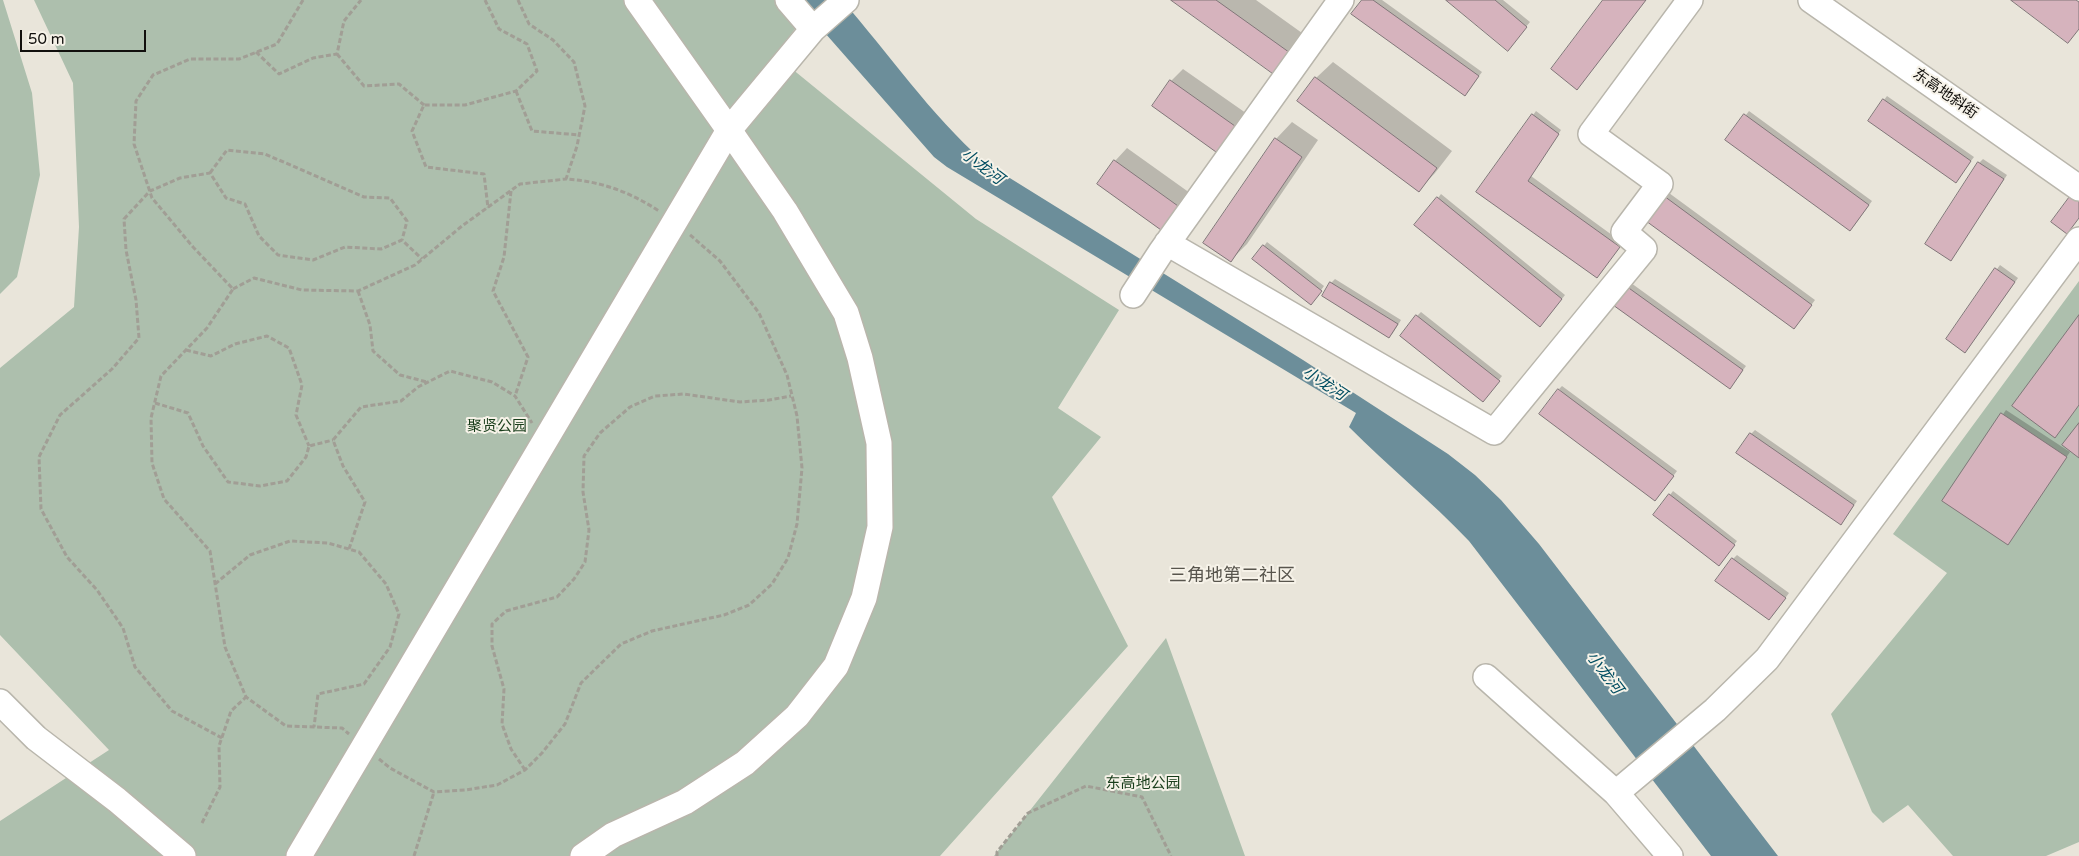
<!DOCTYPE html>
<html>
<head>
<meta charset="utf-8">
<style>
  body { margin:0 }
  #map { position:relative; width:2079px; height:856px; overflow:hidden; background:#e9e5da; font-family:"Varela Round",sans-serif }
  canvas { display:block }
  .scale { position:absolute; left:20px; top:30px; width:126px; height:22px; box-sizing:border-box; border:2px solid #12100d; border-top:0; padding-left:6px; font-size:15px; line-height:18px; white-space:nowrap; color:#12100d; -webkit-text-stroke:4px #f6f2e8; paint-order:stroke }
</style>
</head>
<body>
<div id="map">
<canvas width="2079" height="856"></canvas>
<div class="scale">50 m</div>
</div>
<script>
const context = document.querySelector('canvas').getContext('2d');
context.lineJoin = 'round';
function fill(path, color) { context.fillStyle = color; context.fill(path, 'evenodd'); }
function trace(path, color, width, dash) { context.strokeStyle = color; context.lineWidth = width; context.lineCap = dash ? 'butt' : 'round'; context.setLineDash(dash || []); context.stroke(path); }
function drawText(font, color, halo, rows, align = 'center') {
  context.font = font + ' "Varela Round","Noto Sans SC",sans-serif'; context.lineWidth = 4; context.setLineDash([]); context.textBaseline = 'middle'; context.strokeStyle = halo; context.fillStyle = color; for (const [text, x, y, turn = 0] of rows) {
    context.save(); context.translate(x, y); context.rotate((+turn || 0) * Math.PI / 180); context.textAlign = isNaN(turn) ? turn : align; if (halo) context.strokeText(text, 0, 0); context.fillText(text, 0, 0); context.restore();
  }
}
const green = new Path2D(`
  M 0,0 L 3,0 L 32,93 L 40,175 L 17,277 L 0,294 Z
  M 34,0 L 775,0 L 798,25 L 775,55 L 976,219 L 1119,310 L 1058,408 L 1101,437 L 1052,497 L 1128,646 L 940,856 L 0,856 L 0,821 L 109,750 L 0,635 L 0,368 L 74,307 L 79,227 L 73,83 Z
  M 2079,281 L 2079,842 L 2046,856 L 1953,856 L 1908,805 L 1883,823 L 1872,812 L 1831,714 L 1947,573 L 1893,534 Z
  M 1166,638 L 1245,856 L 994,856 Z`);
const water = new Path2D(`
  M 796,0 L 842,0 C 889,54 930,114 984,162 L 1303,360 L 1448,454 L 1475,475 L 1501,500 L 1539,544 L 1778,856 L 1711,856 L 1469,541 C 1431,501 1388,466 1349,427 L 1356,413 L 947,167 L 934,157 Z`);
const shadow = new Path2D(`
  M 1174,0 L 1256,0 L 1309,38 L 1294,58 Z
  M 1363,0 L 1382,0 L 1482,72 L 1468,91 Z
  M 1448,0 L 1503,0 L 1530,22 L 1511,45 Z
  M 1333,62 L 1452,151 L 1435,173 L 1419,190 L 1316,78 Z
  M 1183,69 L 1253,118 L 1236,143 L 1171,81 Z
  M 1887,96 L 1974,157 L 1956,181 L 1884,100 Z
  M 1536,111 L 1561,130 L 1531,176 L 1623,243 L 1597,276 L 1478,191 Z
  M 1749,111 L 1872,201 L 1854,226 L 1727,140 Z
  M 1292,122 L 1318,140 L 1247,244 L 1230,261 L 1276,139 Z
  M 1127,148 L 1197,198 L 1180,221 L 1115,161 Z
  M 1983,159 L 2007,175 L 1951,260 L 1979,163 Z
  M 1669,193 L 1815,300 L 1797,324 L 1648,221 Z
  M 1441,194 L 1565,295 L 1544,322 L 1438,198 Z
  M 1267,242 L 1324,286 L 1314,300 L 1264,246 Z
  M 2000,265 L 2018,278 L 1969,347 L 1947,338 Z
  M 1335,279 L 1401,320 L 1393,333 L 1389,337 L 1331,283 Z
  M 1631,283 L 1746,366 L 1733,384 L 1614,305 Z
  M 1421,312 L 1502,376 L 1487,396 L 1417,316 Z
  M 1562,386 L 1677,471 L 1659,495 L 1559,389 Z
  M 2006,410 L 2070,452 L 2008,543 L 1944,500 Z
  M 1755,430 L 1857,501 L 1844,520 L 1751,434 Z
  M 1673,491 L 1737,541 L 1722,560 L 1670,495 Z
  M 1737,555 L 1789,593 L 1773,615 L 1733,559 Z`);
const building = new Path2D(`
  M 1171,0 L 1216,0 L 1293,55 L 1278,77 Z
  M 1362,0 L 1373,0 L 1479,76 L 1465,96 L 1351,14 Z
  M 1446,0 L 1495,0 L 1527,27 L 1508,51 Z
  M 1603,0 L 1646,0 L 1577,90 L 1551,69 Z
  M 2011,0 L 2076,0 L 2079,2 L 2079,29 L 2068,43 Z
  M 1315,77 L 1437,168 L 1419,192 L 1297,101 Z
  M 1170,80 L 1242,131 L 1223,157 L 1152,106 Z
  M 1883,99 L 1971,161 L 1956,183 L 1868,121 Z
  M 1532,114 L 1559,134 L 1528,181 L 1620,247 L 1597,278 L 1476,192 Z
  M 1744,114 L 1869,205 L 1850,231 L 1725,140 Z
  M 1275,138 L 1302,157 L 1231,262 L 1203,243 Z
  M 1114,160 L 1185,211 L 1168,235 L 1097,184 Z
  M 1978,162 L 2004,179 L 1951,261 L 1925,244 Z
  M 2079,184 L 2079,218 L 2067,234 L 2051,222 Z
  M 1664,196 L 1812,305 L 1794,329 L 1646,221 Z
  M 1437,197 L 1562,299 L 1540,327 L 1414,225 Z
  M 1263,245 L 1322,291 L 1311,305 L 1252,259 Z
  M 1995,268 L 2015,282 L 1965,353 L 1946,339 Z
  M 1330,282 L 1398,324 L 1389,338 L 1322,296 Z
  M 1626,286 L 1743,370 L 1730,389 L 1613,305 Z
  M 1416,315 L 1500,381 L 1483,402 L 1400,336 Z
  M 2079,315 L 2079,405 L 2055,438 L 2012,406 Z
  M 1558,389 L 1674,476 L 1655,501 L 1539,414 Z
  M 2001,413 L 2067,457 L 2008,545 L 1942,501 Z
  M 2079,423 L 2079,458 L 2062,445 Z
  M 1750,433 L 1854,505 L 1841,525 L 1736,453 Z
  M 1669,494 L 1735,545 L 1719,566 L 1653,515 Z
  M 1732,558 L 1786,598 L 1769,620 L 1715,581 Z`);
const path = new Path2D(`
  M 303,0 L 277,44 L 239,59 L 190,59 L 153,75 L 136,101 L 134,144 L 152,198 L 193,247 L 233,289 L 207,328 L 161,376 L 151,418 L 152,463 L 164,499 L 210,551 L 225,647 L 246,697 L 286,726 L 342,728 L 349,734
  M 485,0 L 499,29 L 527,44 L 537,71 L 516,91 L 465,105 L 424,105 L 412,131 L 426,167 L 484,174 L 488,208
  M 518,0 L 529,24 L 553,40 L 574,62 L 585,106 L 577,146 L 566,179 C 600,181 630,192 659,211
  M 256,52 L 279,74 L 313,58 L 337,54 L 344,21 L 361,0
  M 337,54 L 364,86 L 399,84 L 424,105
  M 516,91 L 532,131 L 580,135
  M 210,173 L 227,150 L 265,154 L 364,197 L 390,198 L 407,221 L 402,240
  M 511,191 L 504,257 L 493,291 L 528,357 L 515,396
  M 233,289 L 254,278 L 302,290 L 358,291 L 415,265 L 462,226 L 520,184 L 566,179
  M 358,291 L 370,325 L 373,351 L 400,375 L 427,382
  M 186,350 L 211,356 L 235,344 L 267,336 L 289,348 L 302,385 L 296,415 L 309,446
  M 155,403 L 188,413 L 203,446 L 228,482 L 260,486 L 287,481 L 306,457 L 309,446 L 333,440
  M 349,549 L 365,502 L 343,466 L 333,440 L 361,407 L 401,401 L 418,387 L 450,371 L 492,382 L 515,396 L 532,423
  M 215,584 L 250,555 L 290,541 L 328,543 L 359,552 L 386,584 L 399,614 L 390,647 L 364,684 L 318,694 L 314,727
  M 222,738 L 172,711 L 135,667 L 123,628 L 97,590 L 67,557 L 41,509 L 39,457 L 60,415 L 112,369 L 139,338 L 136,300 L 126,250 L 124,219 L 150,191 L 180,178 L 210,173 L 226,198 L 245,204 L 259,236 L 278,255 L 313,260 L 345,247 L 381,249 L 402,240 L 422,259
  M 379,759 L 390,768 L 434,792 L 465,790 L 497,785 L 525,770 L 542,753 L 565,724 L 581,683 L 621,644 L 652,631 L 724,615 L 749,605 L 772,584 L 788,558 L 797,524 L 802,468 L 797,416 L 787,375 L 759,313 L 720,261 L 689,234
  M 525,770 L 511,749 L 502,724 L 504,689 L 492,646 L 492,624 L 506,611 L 557,597 L 574,579 L 585,562 L 589,530 L 583,492 L 584,456 L 600,433 L 630,407 L 655,396 L 684,394 L 740,402 L 769,400 L 791,396
  M 202,823 L 220,787 L 219,746 L 231,711 L 246,697
  M 414,856 L 434,792
  M 997,856 L 997,852 L 1028,813 L 1086,786 L 1142,797 L 1171,856`);
const minor = new Path2D(`
  M 788,0 L 813,29
  M 1811,0 L 2079,188
  M 1167,243 L 1494,432 L 1644,249 L 1624,232 L 1660,184 L 1591,134 L 1690,0
  M 1133,295 L 1161,252 L 1341,0
  M 1486,677 L 1616,793 L 1670,856
  M 0,702 L 36,738 L 117,800 L 183,856
  M 1616,793 L 1715,710 L 1767,659 L 2079,240
  M 299,856 L 729,130 L 637,0
  M 583,856 L 613,835 L 685,802 L 745,763 L 797,716 L 836,666 L 864,598 L 880,527 L 879,443 L 860,358 L 846,313 L 785,211 L 729,130 L 813,29 L 846,0`);
const streetNames = [
  ["东高地斜街",1945,94,35]
];
const parkNames = [
  ["聚贤公园",497,427],
  ["东高地公园",1143,784]
];
const waterNames = [
  ["小龙河",982,167,37],
  ["小龙河",1324,384,33],
  ["小龙河",1604,673,53]
];
const quarterNames = [
  ["三角地第二社区",1232,576]
];
fill(green, '#adbfad');
fill(water, '#6c8e9a');
fill(shadow, '#0003');
fill(building, '#d6b3bd');
trace(building, '#817679', 1);
trace(minor, '#b9b6ac', 28);
trace(path, '#a19e95', 3, [5, 2.5]);
trace(minor, '#fff', 25);
drawText('15px', '#12100d', '#f6f2e8', streetNames);
drawText('15px', '#183d1a', '#f6f2e8', parkNames);
drawText('italic 16px', '#004d61', '#f6f2e8', waterNames);
drawText('18px', '#58554d', '#f6f2e8', quarterNames);
</script>
</body>
</html>
